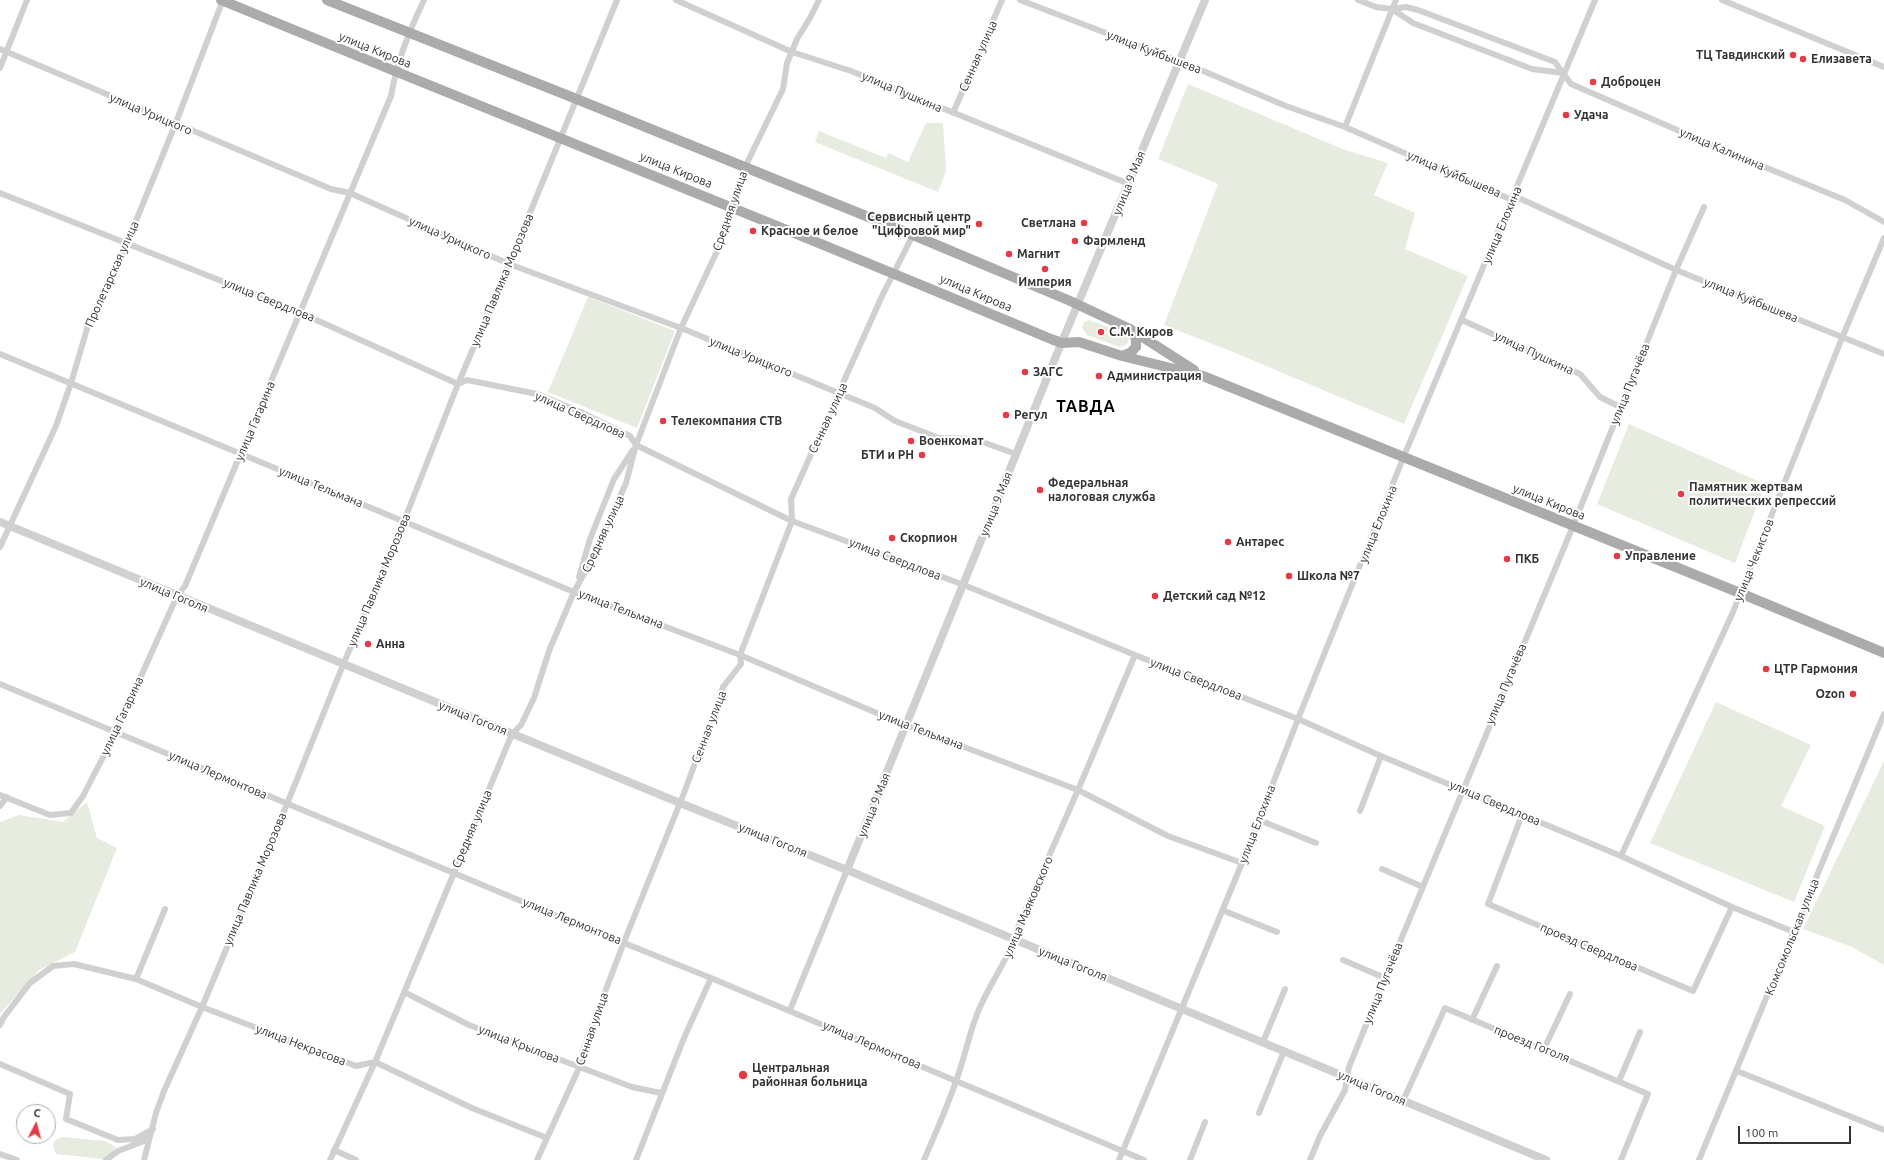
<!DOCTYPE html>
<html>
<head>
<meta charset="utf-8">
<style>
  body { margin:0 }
  #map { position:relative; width:1884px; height:1160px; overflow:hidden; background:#fff; font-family:Ubuntu,sans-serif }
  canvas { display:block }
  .north { position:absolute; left:16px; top:1104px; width:40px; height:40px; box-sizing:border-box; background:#fff; border:1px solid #adadad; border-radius:50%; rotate:6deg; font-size:11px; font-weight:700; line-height:16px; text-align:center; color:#333 }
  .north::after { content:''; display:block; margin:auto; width:14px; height:18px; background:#e63946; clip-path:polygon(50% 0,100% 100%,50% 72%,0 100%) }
  .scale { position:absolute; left:1738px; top:1126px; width:113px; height:18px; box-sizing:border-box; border:2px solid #333; border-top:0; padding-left:5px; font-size:12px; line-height:14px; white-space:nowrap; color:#333; -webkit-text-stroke:3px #fff; paint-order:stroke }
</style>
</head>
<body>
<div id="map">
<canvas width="1884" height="1160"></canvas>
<div class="north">С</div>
<div class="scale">100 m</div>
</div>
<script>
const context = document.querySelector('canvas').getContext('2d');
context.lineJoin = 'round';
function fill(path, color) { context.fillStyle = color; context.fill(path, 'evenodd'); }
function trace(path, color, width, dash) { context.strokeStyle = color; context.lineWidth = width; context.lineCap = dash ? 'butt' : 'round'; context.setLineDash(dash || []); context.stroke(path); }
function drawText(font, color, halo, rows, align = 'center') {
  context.font = font + ' Ubuntu,sans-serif'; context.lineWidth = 4; context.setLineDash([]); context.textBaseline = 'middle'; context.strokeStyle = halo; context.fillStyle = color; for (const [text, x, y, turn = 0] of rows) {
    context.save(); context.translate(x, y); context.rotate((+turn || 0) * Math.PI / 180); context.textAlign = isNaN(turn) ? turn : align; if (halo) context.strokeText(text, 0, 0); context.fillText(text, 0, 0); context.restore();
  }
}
const green = new Path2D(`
  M 1188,84 L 1345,150 L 1388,163 L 1374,195 L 1415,213 L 1405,249 L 1468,276 L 1404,424 L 1228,350 L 1164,325 L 1218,184 L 1158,159 Z
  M 926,123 L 943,123 L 946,171 L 938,192 L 815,142 L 819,131 L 886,158 L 888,153 L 908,162 Z
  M 588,297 L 675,331 L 637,428 L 548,392 Z
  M 1089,320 L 1126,334 L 1129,339 L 1127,344 L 1120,347 L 1087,335 L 1082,328 L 1084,322 Z
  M 1629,424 L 1765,484 L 1735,563 L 1597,504 Z
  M 1716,702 L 1811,745 L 1781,806 L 1825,826 L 1794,902 L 1650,843 Z
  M 1884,761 L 1884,965 L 1852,947 L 1803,929 Z
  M 87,802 L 97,838 L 117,848 L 75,952 L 39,970 L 0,1014 L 0,822 L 19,815 L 63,822 Z
  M 62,1137 L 105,1141 L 116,1147 L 112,1153 L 102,1159 L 56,1154 L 53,1146 L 54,1141 Z`);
const minor = new Path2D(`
  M 676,0 L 792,52 L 851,71 L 1129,184
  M 1020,0 L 1189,65 L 1286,106 L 1345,127 L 1512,200 L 1521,199 L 1676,270 L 1884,354
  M 1358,0 L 1376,7 L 1392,9 L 1413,23 L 1532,69 L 1563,73
  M 1722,0 L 1884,67
  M 1392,9 L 1406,7 L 1418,10 L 1555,62 L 1571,84 L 1728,152 L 1845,200 L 1884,222
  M 0,49 L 331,189 L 350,193 L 509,264 L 681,328 L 875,408 L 895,421 L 939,438 L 974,439 L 1016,454
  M 0,68 L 27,0
  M 953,113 L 1002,0
  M 1345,127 L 1396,0
  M 0,193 L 292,309 L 458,384 L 467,380 L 537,394 L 576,410 L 630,436 L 636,445 L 792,521 L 964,585 L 1135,655 L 1298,719 L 1381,756 L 1621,856 L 1732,907 L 1794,932
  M 1462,320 L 1580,374 L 1600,397 L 1620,407
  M 0,354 L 574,592 L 740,655 L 898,722 L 1078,790 L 1168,836 L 1242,863
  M 0,547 L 56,426 L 71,383 L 89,322 L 127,243 L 175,125 L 223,0
  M 579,577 L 590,539 L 614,479 L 633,450
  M 0,684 L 557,916 L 711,978 L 1144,1160
  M 0,795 L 50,815 L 71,813 L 83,796 L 116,732 L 177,596 L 185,586 L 391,96 C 397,61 409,32 424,0
  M 0,806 L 7,797
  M 1360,811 L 1381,756
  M 1522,815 L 1488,904 L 1693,991 L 1732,907
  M 1259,820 L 1316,843
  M 1621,856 L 1733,612 L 1842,338 L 1884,238
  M 1382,869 L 1423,887
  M 1222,910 L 1277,932
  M 1343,960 L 1385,978
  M 136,979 L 165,909
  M 404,992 L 469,1025 L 632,1087 L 661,1093
  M 790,1010 L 847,870
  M 1472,1020 L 1497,966
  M 0,1025 L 4,1017 L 30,983 L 53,966 L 74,964 L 136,979 L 202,1007 L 356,1066 L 375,1062 L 472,1108 L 547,1138
  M 1263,1042 L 1285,989
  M 1544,1049 L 1570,994
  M 0,1064 L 70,1094 L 66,1119 L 118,1140 L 135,1139 L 153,1129
  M 1737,1071 L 1884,1130
  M 1619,1081 L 1640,1032
  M 1403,1101 L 1445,1008 L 1648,1094 L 1621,1160
  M 1259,1113 L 1284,1051
  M 334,1150 L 356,1160
  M 0,1154 L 17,1160
  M 106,1160 L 118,1151 L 144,1141 L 151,1132
  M 144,1160 L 156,1113 L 164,1091 L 202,1007 L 287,804 L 343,665 L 404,521 L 458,384 L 509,264 L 617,0
  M 330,1160 L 375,1062 L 512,734 L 521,725 L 534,698 L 549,651 L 574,592 L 593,557 L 626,483 L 636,445 L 681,328 L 719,247 L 731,206 L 745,167 L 783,89 L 787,63 L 797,39 L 810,18 L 819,0
  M 537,1160 L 579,1068 L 584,1047 L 624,942 L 684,793 L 723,687 L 741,664 L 740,655 L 792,521 L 791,499 L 882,296 L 913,235
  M 636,1160 L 684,1038 L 711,978
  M 924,1160 C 935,1134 947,1108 956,1081 C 964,1060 968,1038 976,1017 C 987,986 1009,961 1017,929 L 1078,790 L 1135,655
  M 1119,1160 L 1242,863 L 1298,719 L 1404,456 L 1595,0
  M 1190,1160 L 1205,1122
  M 1310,1160 L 1320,1136 L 1345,1090 L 1349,1067 L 1385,978 L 1573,526 L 1676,270 L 1704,207
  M 1699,1160 L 1884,714`);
const tertiary = new Path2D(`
  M 0,522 L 680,803 L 847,870 L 1546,1160
  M 847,870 L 1056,356 L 1205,0`);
const primary = new Path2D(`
  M 221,0 C 497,114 775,223 1051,339 L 1062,343 L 1079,342 L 1122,356 L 1203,376 L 1740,593 L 1884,653
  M 327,0 L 569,96 L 913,235 L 1068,300 L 1130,329 L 1194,370
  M 1122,356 L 1130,353 L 1136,347 L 1136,339 L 1132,331`);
const markers = [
  [1793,55,4,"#e63946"],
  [1803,59,4,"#e63946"],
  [1593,82,4,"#e63946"],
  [1566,115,4,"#e63946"],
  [1084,223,4,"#e63946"],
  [979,224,4,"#e63946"],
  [753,231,4,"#e63946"],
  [1075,241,4,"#e63946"],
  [1009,254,4,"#e63946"],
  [1045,269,4,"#e63946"],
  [1101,332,4,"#e63946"],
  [1025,372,4,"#e63946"],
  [1099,376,4,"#e63946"],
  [1006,415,4,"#e63946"],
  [663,421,4,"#e63946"],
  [911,441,4,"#e63946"],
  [922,455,4,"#e63946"],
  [1040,490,4,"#e63946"],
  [1681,494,4,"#e63946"],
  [892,538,4,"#e63946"],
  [1228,542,4,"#e63946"],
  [1617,556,4,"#e63946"],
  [1507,559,4,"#e63946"],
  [1289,576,4,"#e63946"],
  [1155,596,4,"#e63946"],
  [368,644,4,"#e63946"],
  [1766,669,4,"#e63946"],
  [1853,694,4,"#e63946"],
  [743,1075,5,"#e63946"]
];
const streetNames = [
  ["улица Кирова",375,50,22],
  ["улица Куйбышева",1154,52,21],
  ["Сенная улица",978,56,-66],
  ["улица Пушкина",902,92,23],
  ["улица Урицкого",151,114,23],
  ["улица Калинина",1722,149,23],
  ["улица Кирова",676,170,22],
  ["улица Куйбышева",1454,174,23],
  ["улица 9 Мая",1129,183,-68],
  ["Средняя улица",730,211,-71],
  ["улица Елохина",1502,225,-67],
  ["улица Урицкого",450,238,24],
  ["Пролетарская улица",112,274,-66],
  ["улица Павлика Морозова",502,280,-67],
  ["улица Кирова",976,293,23],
  ["улица Свердлова",269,300,22],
  ["улица Куйбышева",1751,300,22],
  ["улица Пушкина",1534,353,25],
  ["улица Урицкого",751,357,22],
  ["улица Пугачёва",1630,384,-68],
  ["улица Свердлова",580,415,24],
  ["Сенная улица",828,418,-65],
  ["улица Гагарина",255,421,-67],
  ["улица Тельмана",321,487,22],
  ["улица Кирова",1549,502,22],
  ["улица 9 Мая",996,504,-68],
  ["улица Елохина",1378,524,-68],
  ["Средняя улица",603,534,-65],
  ["улица Свердлова",895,559,21],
  ["улица Чекистов",1754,560,-68],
  ["улица Павлика Морозова",379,580,-67],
  ["улица Гоголя",174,595,23],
  ["улица Тельмана",621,609,21],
  ["улица Свердлова",1196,679,21],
  ["улица Пугачёва",1506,684,-67],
  ["улица Гагарина",122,716,-65],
  ["улица Гоголя",473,718,22],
  ["Сенная улица",709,727,-69],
  ["улица Тельмана",921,730,21],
  ["улица Лермонтова",218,775,23],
  ["улица Свердлова",1495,803,23],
  ["улица 9 Мая",874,805,-68],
  ["улица Елохина",1257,824,-69],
  ["Средняя улица",472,829,-67],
  ["улица Гоголя",773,840,22],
  ["улица Павлика Морозова",255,879,-67],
  ["улица Маяковского",1028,907,-67],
  ["улица Лермонтова",572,921,22],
  ["Комсомольская улица",1792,937,-68],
  ["проезд Свердлова",1589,947,23],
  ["улица Гоголя",1073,964,22],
  ["улица Пугачёва",1383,983,-68],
  ["Сенная улица",592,1029,-71],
  ["улица Крылова",519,1044,21],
  ["проезд Гоголя",1532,1044,22],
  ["улица Некрасова",301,1045,21],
  ["улица Лермонтова",872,1045,23],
  ["улица Гоголя",1372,1088,23]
];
const poiNames = [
  ["ТЦ Тавдинский",1785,55,"right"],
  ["Елизавета",1811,59],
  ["Доброцен",1601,82],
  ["Удача",1574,115],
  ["Сервисный центр",971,217,"right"],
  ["\"Цифровой мир\"",971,231,"right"],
  ["Светлана",1076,223,"right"],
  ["Красное и белое",761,231],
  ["Фармленд",1083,241],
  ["Магнит",1017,254],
  ["Империя",1045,282,"center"],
  ["С.М. Киров",1109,332],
  ["ЗАГС",1033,372],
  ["Администрация",1107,376],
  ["Регул",1014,415],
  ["Телекомпания СТВ",671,421],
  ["Военкомат",919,441],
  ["БТИ и РН",914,455,"right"],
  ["Федеральная",1048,483],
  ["налоговая служба",1048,497],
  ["Памятник жертвам",1689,487],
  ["политических репрессий",1689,501],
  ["Скорпион",900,538],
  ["Антарес",1236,542],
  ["Управление",1625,556],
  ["ПКБ",1515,559],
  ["Школа №7",1297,576],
  ["Детский сад №12",1163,596],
  ["Анна",376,644],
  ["ЦТР Гармония",1774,669],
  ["Ozon",1845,694,"right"],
  ["Центральная",752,1068],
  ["районная больница",752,1082]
];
const districtNames = [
  ["ТАВДА",1086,407]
];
fill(green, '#e6ecdf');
trace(minor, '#d0d0d0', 6);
trace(tertiary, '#d0d0d0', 8);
trace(primary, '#ababab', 10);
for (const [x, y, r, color] of markers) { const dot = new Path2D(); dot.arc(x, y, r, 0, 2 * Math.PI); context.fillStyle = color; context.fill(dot); trace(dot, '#fff', 1.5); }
drawText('12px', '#333', '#fff', streetNames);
drawText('bold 12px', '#333', '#fff', poiNames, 'left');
context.letterSpacing = '1px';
drawText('bold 16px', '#000', '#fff', districtNames);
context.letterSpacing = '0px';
</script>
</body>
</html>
